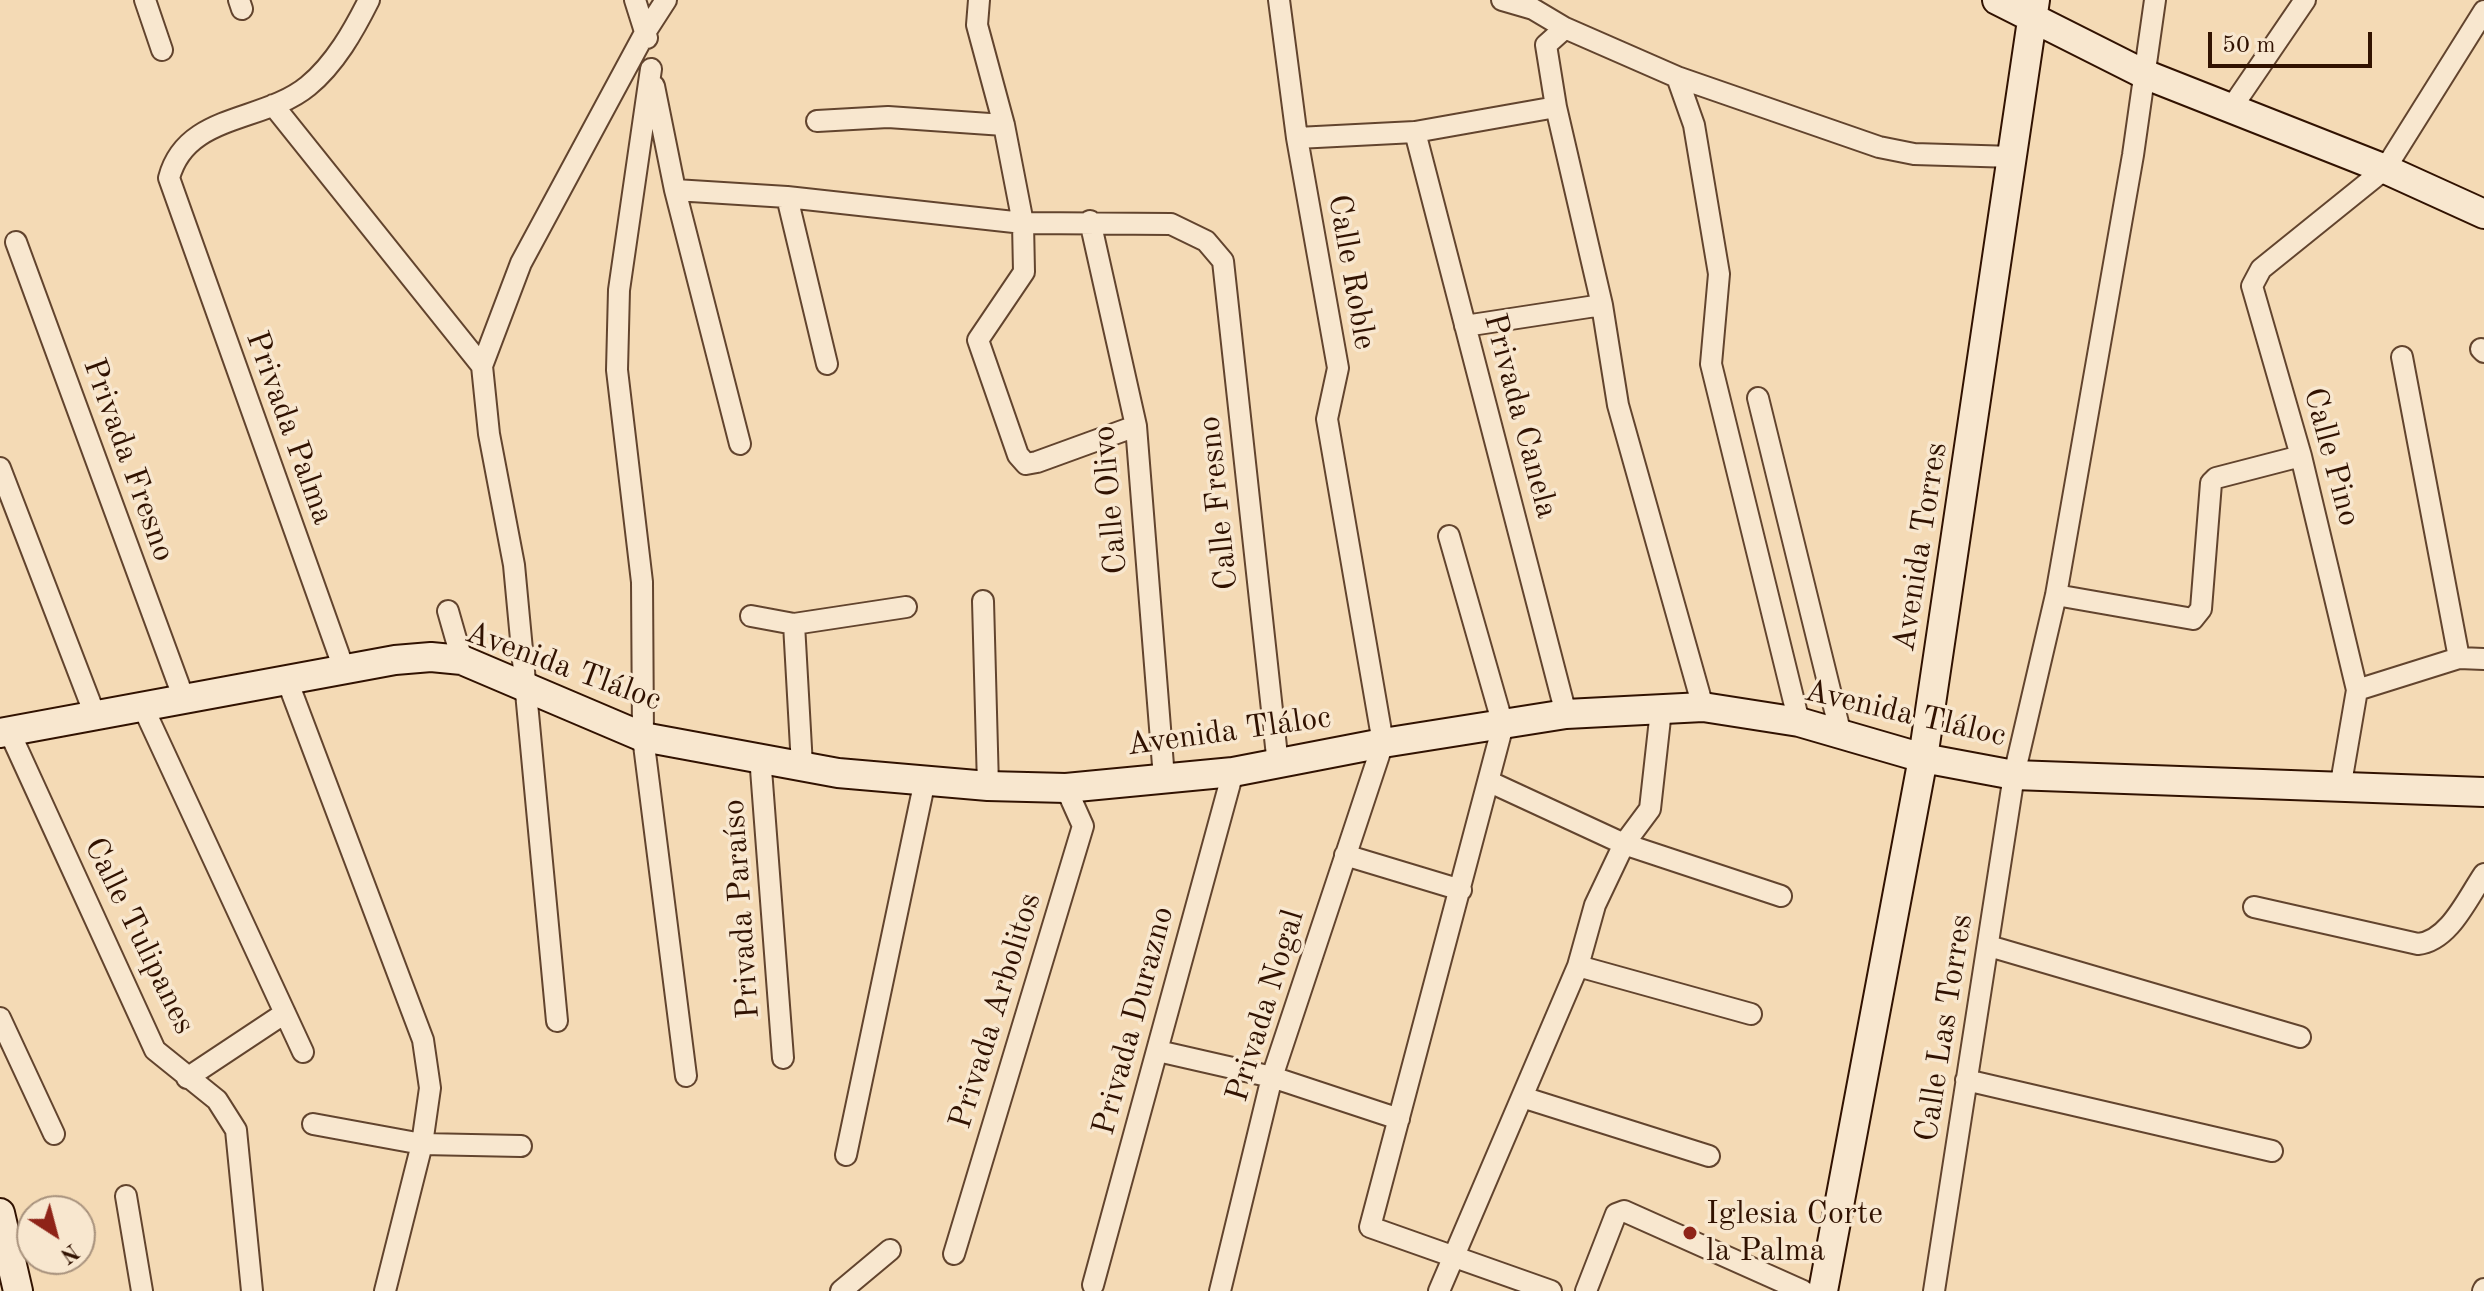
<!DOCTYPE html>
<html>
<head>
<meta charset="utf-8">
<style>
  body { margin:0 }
  #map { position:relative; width:2484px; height:1291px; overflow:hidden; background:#f4dab5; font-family:"Old Standard TT",serif }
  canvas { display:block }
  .north { position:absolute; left:16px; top:1195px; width:80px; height:80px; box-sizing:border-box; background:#f8e7cf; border:2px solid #a8927d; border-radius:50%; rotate:144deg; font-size:22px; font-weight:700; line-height:32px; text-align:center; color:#311201 }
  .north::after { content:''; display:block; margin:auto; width:28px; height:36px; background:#8f2418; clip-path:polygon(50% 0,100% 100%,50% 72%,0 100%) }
  .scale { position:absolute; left:2208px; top:32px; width:164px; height:36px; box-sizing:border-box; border:4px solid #311201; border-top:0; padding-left:10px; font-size:24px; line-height:28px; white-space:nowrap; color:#311201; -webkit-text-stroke:6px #f8e7cf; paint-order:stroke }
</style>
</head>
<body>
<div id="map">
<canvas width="2484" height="1291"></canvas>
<div class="north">N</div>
<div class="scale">50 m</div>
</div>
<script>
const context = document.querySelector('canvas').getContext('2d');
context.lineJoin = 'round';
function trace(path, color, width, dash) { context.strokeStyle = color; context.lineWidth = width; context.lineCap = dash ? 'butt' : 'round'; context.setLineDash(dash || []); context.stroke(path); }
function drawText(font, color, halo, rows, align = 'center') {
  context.font = font + ' "Old Standard TT",serif'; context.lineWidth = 7; context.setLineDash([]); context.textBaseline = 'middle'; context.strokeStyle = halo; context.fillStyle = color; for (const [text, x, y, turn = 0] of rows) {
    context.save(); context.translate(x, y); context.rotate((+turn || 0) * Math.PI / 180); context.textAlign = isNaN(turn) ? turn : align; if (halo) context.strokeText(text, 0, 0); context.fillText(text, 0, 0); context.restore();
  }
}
const street = new Path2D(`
  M 145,0 L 162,50
  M 239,0 L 242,9
  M 635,0 L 647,38
  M 979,0 L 977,25 L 1004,125 L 1023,223 L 1024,272 L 978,340 L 1018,455 L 1026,464 L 1037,462 L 1136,426
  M 1502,0 L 1533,9 L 1565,28 L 1677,77 L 1694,125 L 1719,274 L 1711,364 L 1799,722
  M 2484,11 L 2385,169 L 2261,269 L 2252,286 L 2301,456 L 2357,690 L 2459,658 L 2484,659
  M 1565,28 L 1546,45 L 1556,107 L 1602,305 L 1618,405 L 1703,707
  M 651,69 L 619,290 L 617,370 L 642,582 L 643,737 L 686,1076
  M 1677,77 L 1879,147 L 1914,154 L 2014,157
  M 654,86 L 675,190 L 740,444
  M 273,105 L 482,366
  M 2232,107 L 2305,0
  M 817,121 L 888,117 L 1004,125
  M 1415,132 L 1566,714
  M 1297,138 L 1415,132 L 1556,107
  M 675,190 L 787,197 L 1023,223 L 1171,224 L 1206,241 L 1223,261 L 1278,765
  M 787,197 L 827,364
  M 1090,221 L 1136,426 L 1164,778
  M 16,242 L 184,699
  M 1465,326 L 1602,305
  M 2481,349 L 2484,352
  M 2402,357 L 2459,658
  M 1758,398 L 1841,735
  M 0,468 L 95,715
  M 1449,536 L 1503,725 L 1370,1227 L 1551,1291
  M 2056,595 L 2193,619 L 2201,609 L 2211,483 L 2216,478 L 2301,456
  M 983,601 L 988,786
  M 448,611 L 462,660
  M 751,616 L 794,624 L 906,607
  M 794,624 L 802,766
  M 344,669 L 169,178 C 186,113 263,123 308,86 C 335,64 354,30 369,0
  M 287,680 L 423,1040 L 430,1088 L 422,1144 L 385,1291
  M 143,707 L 303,1052
  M 9,731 L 155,1050 L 217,1100 L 236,1130 L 252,1291
  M 760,756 L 783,1058
  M 1490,782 L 1624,844 L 1781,896
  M 2340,789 L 2357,690
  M 1345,855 L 1461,890
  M 2254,907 L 2418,944 C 2449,941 2467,899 2484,874
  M 1989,946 L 2300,1037
  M 1578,966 L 1751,1014
  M 0,1018 L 54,1134
  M 557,1021 L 514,565 L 489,434 L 482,366 L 521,263 L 646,31 L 666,0
  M 1158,1051 L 1272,1077 L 1399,1119
  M 187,1078 L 285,1013
  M 1966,1080 L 2272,1151
  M 1522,1097 L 1709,1156
  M 313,1124 L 422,1144 L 521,1146
  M 846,1155 L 925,780
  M 126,1196 L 142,1291
  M 954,1254 L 1083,826 L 1066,788
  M 1093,1285 L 1233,772
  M 841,1291 L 890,1250
  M 1220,1291 L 1272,1077 L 1383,743 L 1327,419 L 1338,368 L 1297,138 L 1279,0
  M 1439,1291 L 1578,966 L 1595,905 L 1624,844 L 1650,809 L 1661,710
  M 1586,1291 L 1616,1214 L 1624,1211 L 1803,1291
  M 1934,1291 L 2014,775 L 2056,595 L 2133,155 L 2155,0
  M 2483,1291 L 2484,1289`);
const secondary = new Path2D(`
  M 1997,0 L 2144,74 L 2385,169 L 2484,214
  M 0,733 L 395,660 L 431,657 L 462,660 L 643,737 L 838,773 L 988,786 L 1066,788 L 1233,772 L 1383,743 L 1566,714 L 1703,707 L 1799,722 L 1923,758 L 2014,775 L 2484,792
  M 0,1213 L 18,1291
  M 1823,1291 L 1923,758 L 2035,0`);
const markers = [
  [1690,1233,8,"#8f2418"]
];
const streetNames = [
  ["Calle Roble",1351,272,80],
  ["Privada Canela",1520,416,75],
  ["Privada Palma",289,428,70],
  ["Calle Pino",2331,457,75],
  ["Privada Fresno",128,460,70],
  ["Calle Olivo",1111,500,-95],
  ["Calle Fresno",1219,503,-96],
  ["Avenida Torres",1921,547,-81],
  ["Avenida Tláloc",563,667,20],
  ["Avenida Tláloc",1905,714,13],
  ["Avenida Tláloc",1229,732,-8],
  ["Privada Paraíso",742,909,-94],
  ["Calle Tulipanes",139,936,64],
  ["Privada Nogal",1266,1006,-73],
  ["Privada Arbolitos",996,1011,-73],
  ["Privada Durazno",1134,1021,-75],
  ["Calle Las Torres",1945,1028,-81]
];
const poiNames = [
  ["Iglesia Corte",1706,1215],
  ["la Palma",1706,1252]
];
trace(street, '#62442e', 24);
trace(secondary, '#311201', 32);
trace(street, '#f8e7cf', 20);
trace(secondary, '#f8e7cf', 28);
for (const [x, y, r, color] of markers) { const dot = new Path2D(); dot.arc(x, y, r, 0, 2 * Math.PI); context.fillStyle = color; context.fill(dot); trace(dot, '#f8e7cf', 3); }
drawText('32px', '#311201', '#f8e7cf', streetNames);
drawText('32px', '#311201', '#f8e7cf', poiNames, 'left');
</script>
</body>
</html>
